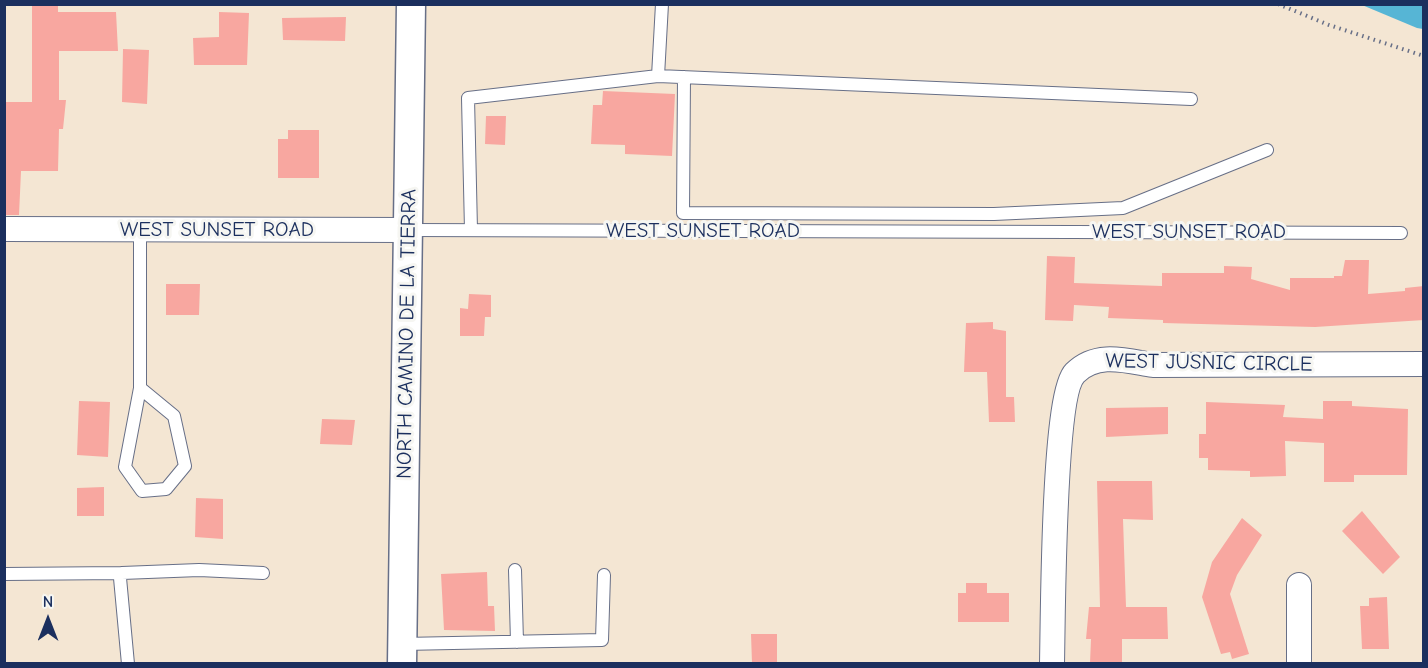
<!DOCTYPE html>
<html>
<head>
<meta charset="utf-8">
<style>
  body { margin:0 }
  #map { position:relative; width:1428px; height:668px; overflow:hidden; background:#f4e6d3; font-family:"Comic Neue",sans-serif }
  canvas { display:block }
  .frame { position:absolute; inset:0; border:6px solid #1b2f5e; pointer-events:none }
  .north { position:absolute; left:18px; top:590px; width:60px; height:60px; -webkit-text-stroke:4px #f6f6f2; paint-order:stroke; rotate:0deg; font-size:16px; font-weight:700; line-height:24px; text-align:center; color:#1b2f5e }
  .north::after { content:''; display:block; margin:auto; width:21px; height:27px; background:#1b2f5e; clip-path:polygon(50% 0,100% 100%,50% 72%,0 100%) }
</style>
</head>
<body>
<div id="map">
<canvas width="1428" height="668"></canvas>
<div class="frame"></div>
<div class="north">N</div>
</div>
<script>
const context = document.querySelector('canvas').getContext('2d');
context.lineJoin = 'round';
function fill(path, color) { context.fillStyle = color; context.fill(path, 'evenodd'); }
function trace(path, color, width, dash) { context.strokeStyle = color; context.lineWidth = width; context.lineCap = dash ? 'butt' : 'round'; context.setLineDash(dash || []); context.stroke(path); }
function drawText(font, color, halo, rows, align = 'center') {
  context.font = font + ' "Comic Neue",sans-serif'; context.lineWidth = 6; context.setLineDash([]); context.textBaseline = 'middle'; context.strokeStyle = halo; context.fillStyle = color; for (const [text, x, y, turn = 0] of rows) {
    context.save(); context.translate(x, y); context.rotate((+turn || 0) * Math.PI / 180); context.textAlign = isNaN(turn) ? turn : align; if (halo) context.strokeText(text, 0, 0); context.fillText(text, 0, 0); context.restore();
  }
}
const water = new Path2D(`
  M 1362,5 L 1423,5 L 1423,29 L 1417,28 Z`);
const building = new Path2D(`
  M 32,4 L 58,4 L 58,12 L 116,12 L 118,51 L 59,51 L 59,100 L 66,100 L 63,129 L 59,129 L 58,171 L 21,171 L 19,215 L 4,215 L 4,102 L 32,102 Z
  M 219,12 L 249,13 L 247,65 L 194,65 L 193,38 L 219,37 Z
  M 346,17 L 345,41 L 283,40 L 282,18 Z
  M 123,49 L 149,50 L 147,104 L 122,102 Z
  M 603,91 L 675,94 L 672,156 L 625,154 L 625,145 L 591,144 L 593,105 L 602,105 Z
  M 486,116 L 506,116 L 505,145 L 485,144 Z
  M 288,130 L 319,130 L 319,178 L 278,178 L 278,139 L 288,139 Z
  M 1047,256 L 1075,257 L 1074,283 L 1162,286 L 1162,273 L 1224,273 L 1224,266 L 1252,267 L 1251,279 L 1290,290 L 1290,278 L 1334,278 L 1334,276 L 1342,276 L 1345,260 L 1369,260 L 1368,294 L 1405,291 L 1405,288 L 1424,286 L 1424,320 L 1315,327 L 1163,323 L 1163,320 L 1108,318 L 1109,307 L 1074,305 L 1073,321 L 1045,320 Z
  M 166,284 L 200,284 L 199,315 L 166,315 Z
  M 469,294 L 491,295 L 491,317 L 485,317 L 484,336 L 460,336 L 460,308 L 468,309 Z
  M 993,322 L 993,329 L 1006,331 L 1006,397 L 1014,397 L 1015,422 L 989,422 L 987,372 L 964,372 L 966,323 Z
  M 79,401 L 110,402 L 108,457 L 77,455 Z
  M 1323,401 L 1352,401 L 1352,406 L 1408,409 L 1407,475 L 1354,475 L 1354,482 L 1324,482 L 1324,443 L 1285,441 L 1286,476 L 1250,477 L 1250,471 L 1208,470 L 1208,458 L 1199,458 L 1199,434 L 1206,434 L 1206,402 L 1285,405 L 1283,417 L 1323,419 Z
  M 1168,407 L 1168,434 L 1106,437 L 1106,408 Z
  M 322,419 L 355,420 L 352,445 L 320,444 Z
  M 1097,481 L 1152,481 L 1153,520 L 1123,519 L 1126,607 L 1167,607 L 1168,639 L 1122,639 L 1122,663 L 1090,663 L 1091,639 L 1086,639 L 1089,607 L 1100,607 Z
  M 104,487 L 104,516 L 77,516 L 77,488 Z
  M 196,498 L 223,499 L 223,539 L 195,537 Z
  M 1362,511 L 1400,557 L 1383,574 L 1342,531 Z
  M 1242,518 L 1262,535 L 1237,575 L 1230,594 L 1249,654 L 1232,659 L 1230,652 L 1221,654 L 1202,597 L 1212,562 Z
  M 487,572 L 488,606 L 494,606 L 495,631 L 444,630 L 441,574 Z
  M 966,583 L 987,583 L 987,593 L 1009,593 L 1009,622 L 958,622 L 958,593 L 966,593 Z
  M 1387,597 L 1389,649 L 1362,649 L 1360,606 L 1369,606 L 1369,598 Z
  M 751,634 L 777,634 L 777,663 L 752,663 Z`);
const path = new Path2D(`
  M 1278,4 L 1329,25 L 1424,56`);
const service = new Path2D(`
  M 658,76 L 662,4
  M 684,77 L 683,213 L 994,214 L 1123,208 L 1267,150
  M 140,229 L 140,388 L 174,416 L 185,466 L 166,489 L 142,491 L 125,467 L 140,388
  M 409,230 L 1401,233
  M 471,230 L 468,98 L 658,76 L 1191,99
  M 515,570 L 517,642
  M 4,574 L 122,573
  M 403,644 L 602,640 L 604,575
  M 128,664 L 120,578 L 122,573 L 199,570 L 263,573`);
const minor = new Path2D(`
  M 4,229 L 409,230
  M 1299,585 L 1299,664
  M 1052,664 C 1053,620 1053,395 1075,373 C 1097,351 1127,361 1153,365 L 1424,364`);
const tertiary = new Path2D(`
  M 402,664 L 411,4`);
const streetNames = [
  ["WEST SUNSET ROAD",217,230],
  ["WEST SUNSET ROAD",703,231],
  ["WEST SUNSET ROAD",1189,232],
  ["NORTH CAMINO DE LA TIERRA",407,334,-89],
  ["WEST JUSNIC CIRCLE",1209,363,1]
];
fill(water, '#56b5d5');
fill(building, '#f8a7a0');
trace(service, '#676f87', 14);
trace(minor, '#676f87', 26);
trace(tertiary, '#676f87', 31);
trace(path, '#676f87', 4, [1.5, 4.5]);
trace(service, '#fff', 12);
trace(minor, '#fff', 24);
trace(tertiary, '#fff', 28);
drawText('21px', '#1b2f5e', '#f6f6f2', streetNames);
</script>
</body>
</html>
